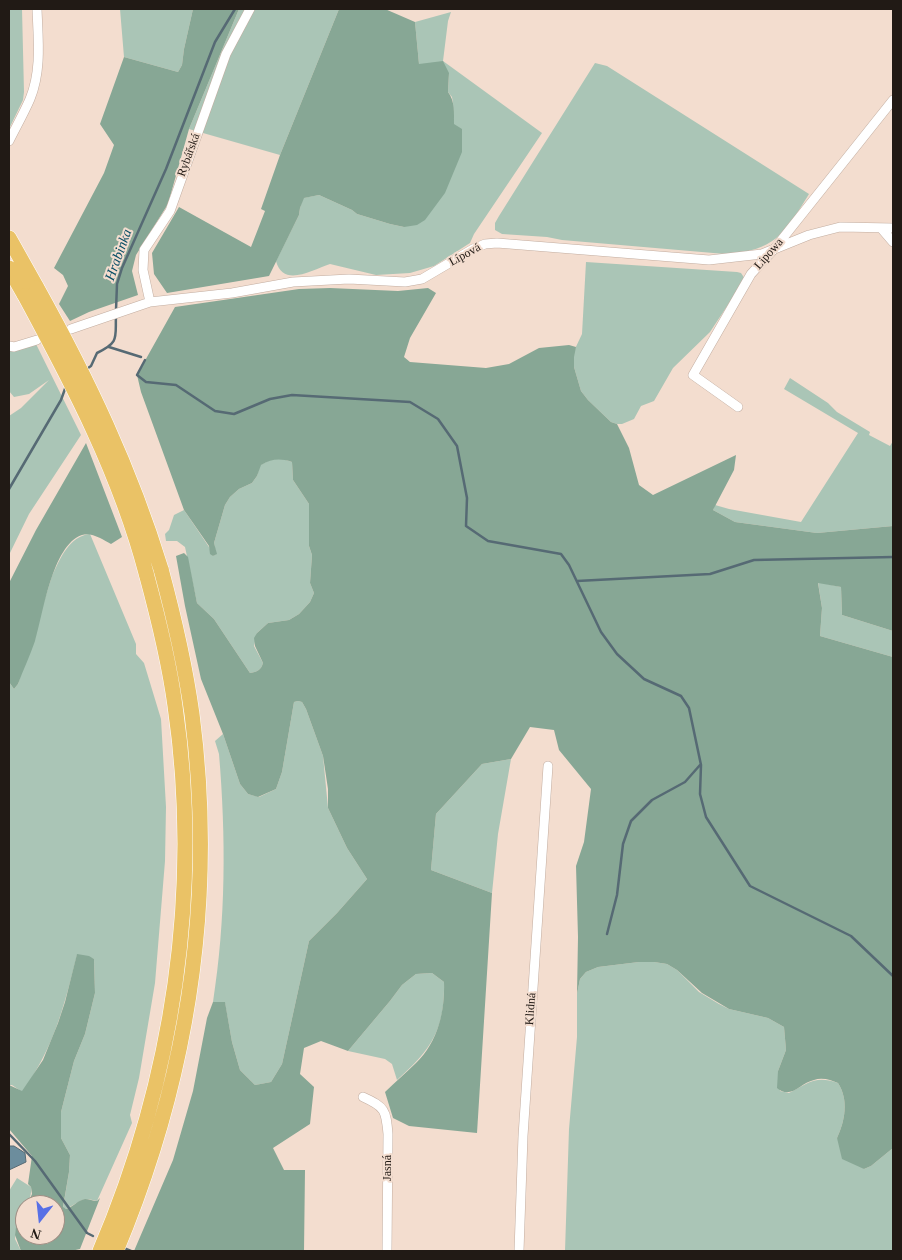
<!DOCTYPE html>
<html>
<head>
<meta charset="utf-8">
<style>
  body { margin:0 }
  #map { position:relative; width:902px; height:1260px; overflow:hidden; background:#f3ddcf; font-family:Georgia,serif }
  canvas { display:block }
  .frame { position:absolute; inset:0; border:10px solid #211a15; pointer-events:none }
  .north { position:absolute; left:15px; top:1195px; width:50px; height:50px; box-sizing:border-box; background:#f3ddcf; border:1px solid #9f8f85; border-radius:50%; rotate:196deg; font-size:14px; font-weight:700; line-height:20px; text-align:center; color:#211a15 }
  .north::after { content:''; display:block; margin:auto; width:18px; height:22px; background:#5870e6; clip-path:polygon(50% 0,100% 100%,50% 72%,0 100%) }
</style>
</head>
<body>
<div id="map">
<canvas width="902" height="1260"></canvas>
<div class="frame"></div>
<div class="north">N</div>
</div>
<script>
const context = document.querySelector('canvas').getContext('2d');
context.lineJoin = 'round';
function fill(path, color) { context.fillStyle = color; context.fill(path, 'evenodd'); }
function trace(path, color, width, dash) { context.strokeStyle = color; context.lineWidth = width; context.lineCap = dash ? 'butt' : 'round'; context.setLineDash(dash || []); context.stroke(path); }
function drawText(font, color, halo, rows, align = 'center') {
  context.font = font + ' Georgia,serif'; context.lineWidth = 4; context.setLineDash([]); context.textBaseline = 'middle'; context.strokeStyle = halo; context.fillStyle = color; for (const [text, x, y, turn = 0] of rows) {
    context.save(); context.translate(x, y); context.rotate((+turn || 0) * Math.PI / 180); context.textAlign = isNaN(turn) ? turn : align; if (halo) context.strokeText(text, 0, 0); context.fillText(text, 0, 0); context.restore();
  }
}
const green = new Path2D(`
  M 9,9 L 22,9 L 24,92 L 23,100 L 9,129 Z
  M 120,9 L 193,9 L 184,49 L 182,65 L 178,72 L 124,57 Z
  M 239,9 L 339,9 L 280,155 L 189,129 Z
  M 451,12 L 448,21 L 443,61 L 542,133 L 474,234 L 470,243 L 434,266 L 410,273 L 376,275 L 330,264 C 312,270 283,288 276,261 L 299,215 L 300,208 L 303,198 L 319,195 L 352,210 L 357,214 L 390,224 L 404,227 L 454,124 L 453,103 L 452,97 L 448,92 L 449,74 L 419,64 L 415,22 Z
  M 595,63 L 607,66 L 809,194 C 784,234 775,251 725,254 L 562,240 L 547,237 L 502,234 L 495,230 L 495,223 L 499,216 Z
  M 586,262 L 737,272 L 741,273 L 745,279 L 710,332 L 673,368 L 654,401 L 641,406 L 634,419 L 622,424 L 617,424 L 611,422 L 588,400 L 581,391 L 574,367 L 574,351 L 582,334 Z
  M 36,344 L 81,435 L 29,514 L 9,555 L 9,416 L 21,408 L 49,380 L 29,394 L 14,397 L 9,391 L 9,351 Z
  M 790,378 L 828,403 L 837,412 L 870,432 L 869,435 L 890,446 L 893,441 L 893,526 L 817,533 L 735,522 L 713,510 L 715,505 L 729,509 L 801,522 L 858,433 L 784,389 Z
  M 272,459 L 283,459 L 292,462 L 293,480 L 309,504 L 309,546 L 312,555 L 310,583 L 314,593 L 310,602 L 299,614 L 289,620 L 268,623 L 257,633 L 254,646 L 263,663 C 261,670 257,672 250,673 L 214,619 L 197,603 L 185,547 L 177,541 L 166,541 L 165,534 L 169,530 L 174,515 L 184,510 L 209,547 L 213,556 L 216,554 L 214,543 L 225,505 L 230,497 L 239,489 L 252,483 L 257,476 L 260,465 Z
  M 90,534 L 136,644 L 136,654 L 144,663 L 161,719 L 166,807 L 165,861 L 155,983 L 139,1078 L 130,1115 L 132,1123 L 97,1201 L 88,1199 L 82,1200 L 66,1209 L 63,1208 L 69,1172 L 70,1155 L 61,1138 L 61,1112 L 74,1061 L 85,1034 L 95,993 L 94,959 L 77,955 C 67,995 57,1036 35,1072 C 31,1079 27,1086 22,1092 L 12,1085 L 9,1085 L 9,682 L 14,689 L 18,684 L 52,576 C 60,559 69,536 90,534 Z
  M 818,582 L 841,587 L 842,615 L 893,631 L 893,657 L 820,636 L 822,608 Z
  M 298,701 L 302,702 L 306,709 L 323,756 L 328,808 L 347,848 L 367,879 L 337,913 L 309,941 L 282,1064 L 271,1082 L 255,1085 L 240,1070 L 232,1042 L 225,1003 L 213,1002 C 226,920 226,837 219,754 L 215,741 L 223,734 L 240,784 L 248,794 L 259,797 L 276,789 L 282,772 L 294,702 Z
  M 511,759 L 498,834 L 492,893 L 431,870 L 436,814 L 482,764 Z
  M 639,962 L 654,962 L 667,964 L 677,970 L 699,992 L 719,1004 L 729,1009 L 768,1018 L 784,1027 L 786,1050 L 778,1071 L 780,1091 L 789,1093 C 808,1083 816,1075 838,1083 C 849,1100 845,1121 837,1138 L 864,1169 L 871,1166 L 893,1148 L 893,1251 L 565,1251 L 569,1129 L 577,1037 L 577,994 L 580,979 L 586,972 L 598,967 Z
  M 432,973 L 444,982 C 445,1029 432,1049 397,1080 L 392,1064 L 385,1059 L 348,1051 L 390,1001 L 402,985 L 416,974 Z
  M 17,1178 L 31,1187 C 32,1199 27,1205 18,1211 L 15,1239 L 21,1251 L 9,1251 L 9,1191 Z`);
const forest = new Path2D(`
  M 193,9 L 239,9 L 189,129 L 168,204 L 136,255 L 132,271 L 138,295 L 89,312 L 70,321 L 59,304 L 68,286 L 63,275 L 54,268 L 104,173 L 114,145 L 100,124 L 124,57 L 178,72 L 182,65 L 184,49 Z
  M 339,9 L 385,9 L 415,22 L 419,64 L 443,61 L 449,73 L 448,92 C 455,101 454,113 454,124 L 462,129 L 462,152 L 445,193 L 425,220 L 417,225 L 404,227 L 390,224 L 357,214 L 352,210 L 319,195 L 304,198 L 300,208 L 299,215 L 269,276 L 167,293 L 154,274 L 152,253 L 179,207 L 251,247 L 265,211 L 261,209 L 280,155 Z
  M 330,288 L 398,291 L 428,288 L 436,293 L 410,338 L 404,357 L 410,362 L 486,368 L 509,364 L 539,348 L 569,345 L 576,347 L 574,357 L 574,367 L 581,391 L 588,400 L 611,422 L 617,424 L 629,448 L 639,485 L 653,495 L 736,455 L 734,470 L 713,510 L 735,522 L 817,533 L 893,526 L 893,631 L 842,615 L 841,587 L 818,583 L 822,608 L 820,636 L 893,657 L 893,1148 L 871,1166 L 864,1169 L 842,1159 L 837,1138 C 845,1121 849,1100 838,1083 C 831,1080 822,1077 814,1080 C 800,1083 791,1100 777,1088 L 778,1071 L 786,1050 L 784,1027 L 768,1018 L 729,1009 L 702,993 L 677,970 L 667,964 L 654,962 L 639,962 L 598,967 L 586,972 L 580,979 L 577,994 L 578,937 L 576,866 L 584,842 L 591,789 L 559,750 L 554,730 L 530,727 L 511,759 L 482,764 L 436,814 L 431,870 L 492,893 L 477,1133 L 409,1126 L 393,1118 L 385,1092 C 395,1082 406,1073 416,1063 C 438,1042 445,1011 444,982 L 432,973 L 416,974 L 402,985 L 390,1001 L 348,1051 L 321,1041 L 304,1048 L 300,1074 L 314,1087 L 310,1124 L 273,1148 L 284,1170 L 305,1170 L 304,1251 L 134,1251 L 173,1160 L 193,1091 L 207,1018 L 213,1002 L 225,1002 L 232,1042 L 240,1070 L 255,1085 L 271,1082 L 282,1064 L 309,941 L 337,913 L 367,879 L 347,848 L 328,808 L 328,789 L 323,756 L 306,709 L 302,702 L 298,701 L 294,702 L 282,772 L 276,789 L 258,797 L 248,794 L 240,784 L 223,734 L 201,679 L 185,606 L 176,556 L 184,553 L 188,557 L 197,603 L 214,619 L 250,673 C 257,672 261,670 263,663 L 255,646 L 254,638 L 257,633 L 268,623 L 289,620 L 299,614 L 310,602 L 314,593 L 310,583 L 312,555 L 309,546 L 309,504 L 293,480 L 292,462 C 279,458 272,459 261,465 L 257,476 L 252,483 L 239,489 L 230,497 L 225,505 L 214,543 L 217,554 L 213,556 L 210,554 L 209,546 L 184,510 L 141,392 L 137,375 L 175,307 L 299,289 Z
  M 86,443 L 122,537 L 111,544 C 103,540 92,532 82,535 C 52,545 43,615 35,641 C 30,656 23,670 18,684 L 14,689 L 9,682 L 9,583 L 36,530 Z
  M 77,954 L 89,956 L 94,959 L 95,993 L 85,1034 L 74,1061 L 61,1112 L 61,1138 L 70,1155 L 69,1172 L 63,1207 L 66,1209 C 73,1207 78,1200 85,1199 C 89,1199 93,1201 97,1201 L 100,1198 L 80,1249 L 71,1251 L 21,1251 L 15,1235 L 18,1211 L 25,1206 L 25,1235 L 55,1235 L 55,1205 L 27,1205 L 32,1194 L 31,1187 L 28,1184 L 32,1156 L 9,1129 L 9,1085 L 22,1091 L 43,1060 L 58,1023 L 65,1002 Z`);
const water = new Path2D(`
  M 9,1146 L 14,1146 L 25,1153 L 26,1162 L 9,1170 Z`);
const stream = new Path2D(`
  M 116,310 L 117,284 L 122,268 L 166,169 L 215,42 L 235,9
  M 109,347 L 141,357
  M 145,360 L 137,375 L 146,382 L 176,385 L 215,411 L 234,414 L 270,399 L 292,395 L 410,402 L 438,419 L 457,446 L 467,498 L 466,526 L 488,541 L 561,554 L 569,565 L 601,632 L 617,654 L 644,679 L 681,696 L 689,708 L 701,765 L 700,794 L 706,817 L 750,886 L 851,936 L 893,976
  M 85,370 L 91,366 L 97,353 C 120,342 115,338 116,315
  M 9,489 L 61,400 L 66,386
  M 577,581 L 710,574 L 754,560 L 893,557
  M 607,934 L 617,895 L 623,844 L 631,821 L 652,800 L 685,782 L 700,765
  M 9,1134 L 35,1161 L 87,1233 L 93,1236
  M 126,1249 L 131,1251`);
const minor = new Path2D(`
  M 9,141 C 16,127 24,113 30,99 C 42,70 38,38 37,9
  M 881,228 L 893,242
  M 150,302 L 143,270 L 144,250 L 170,211 L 226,54 L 250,9
  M 71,329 L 150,302 L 232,293 L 293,282 L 349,279 L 405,282 L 422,279 L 473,249 L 485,244 L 497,243 L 709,260 L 762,254 L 809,235 L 840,227 L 893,228
  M 9,346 L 14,347 L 37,340
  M 738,407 L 693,375 L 751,274 L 775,248 L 893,100
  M 363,1097 C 385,1107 386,1110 388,1134 L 387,1251
  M 519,1251 L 523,1136 L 548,766`);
const trunk = new Path2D(`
  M 9,238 L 37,288
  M 9,268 L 25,296
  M 100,1251 C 173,1080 202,891 175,706 C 169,661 158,617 146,573
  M 116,1251 C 188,1079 216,899 192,714 C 185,664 174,617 161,569`);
const trunkBridge = new Path2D(`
  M 37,288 C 88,380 130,468 161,569
  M 25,296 C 73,385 120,474 146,573`);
const streetNames = [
  ["Rybářská",189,155,-70],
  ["Lipowa",769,254,-49],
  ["Lípová",465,255,-29],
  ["Klidná",531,1009,-86],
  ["Jasná",388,1168,-90]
];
const waterNames = [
  ["Hrabinka",119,255,-70]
];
fill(green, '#aac5b6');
fill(forest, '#87a795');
fill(water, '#6c8d9d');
trace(water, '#566a74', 1);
trace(stream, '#566a74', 2.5);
trace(minor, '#c2ada0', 10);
trace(trunk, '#fff', 16);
trace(minor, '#fff', 9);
trace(trunk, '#eac266', 15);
trace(trunkBridge, '#fff', 16, []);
trace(trunkBridge, '#eac266', 15);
drawText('12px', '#211a15', '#f3ddcf', streetNames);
drawText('italic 14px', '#064d65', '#f3ddcf', waterNames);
</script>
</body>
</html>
